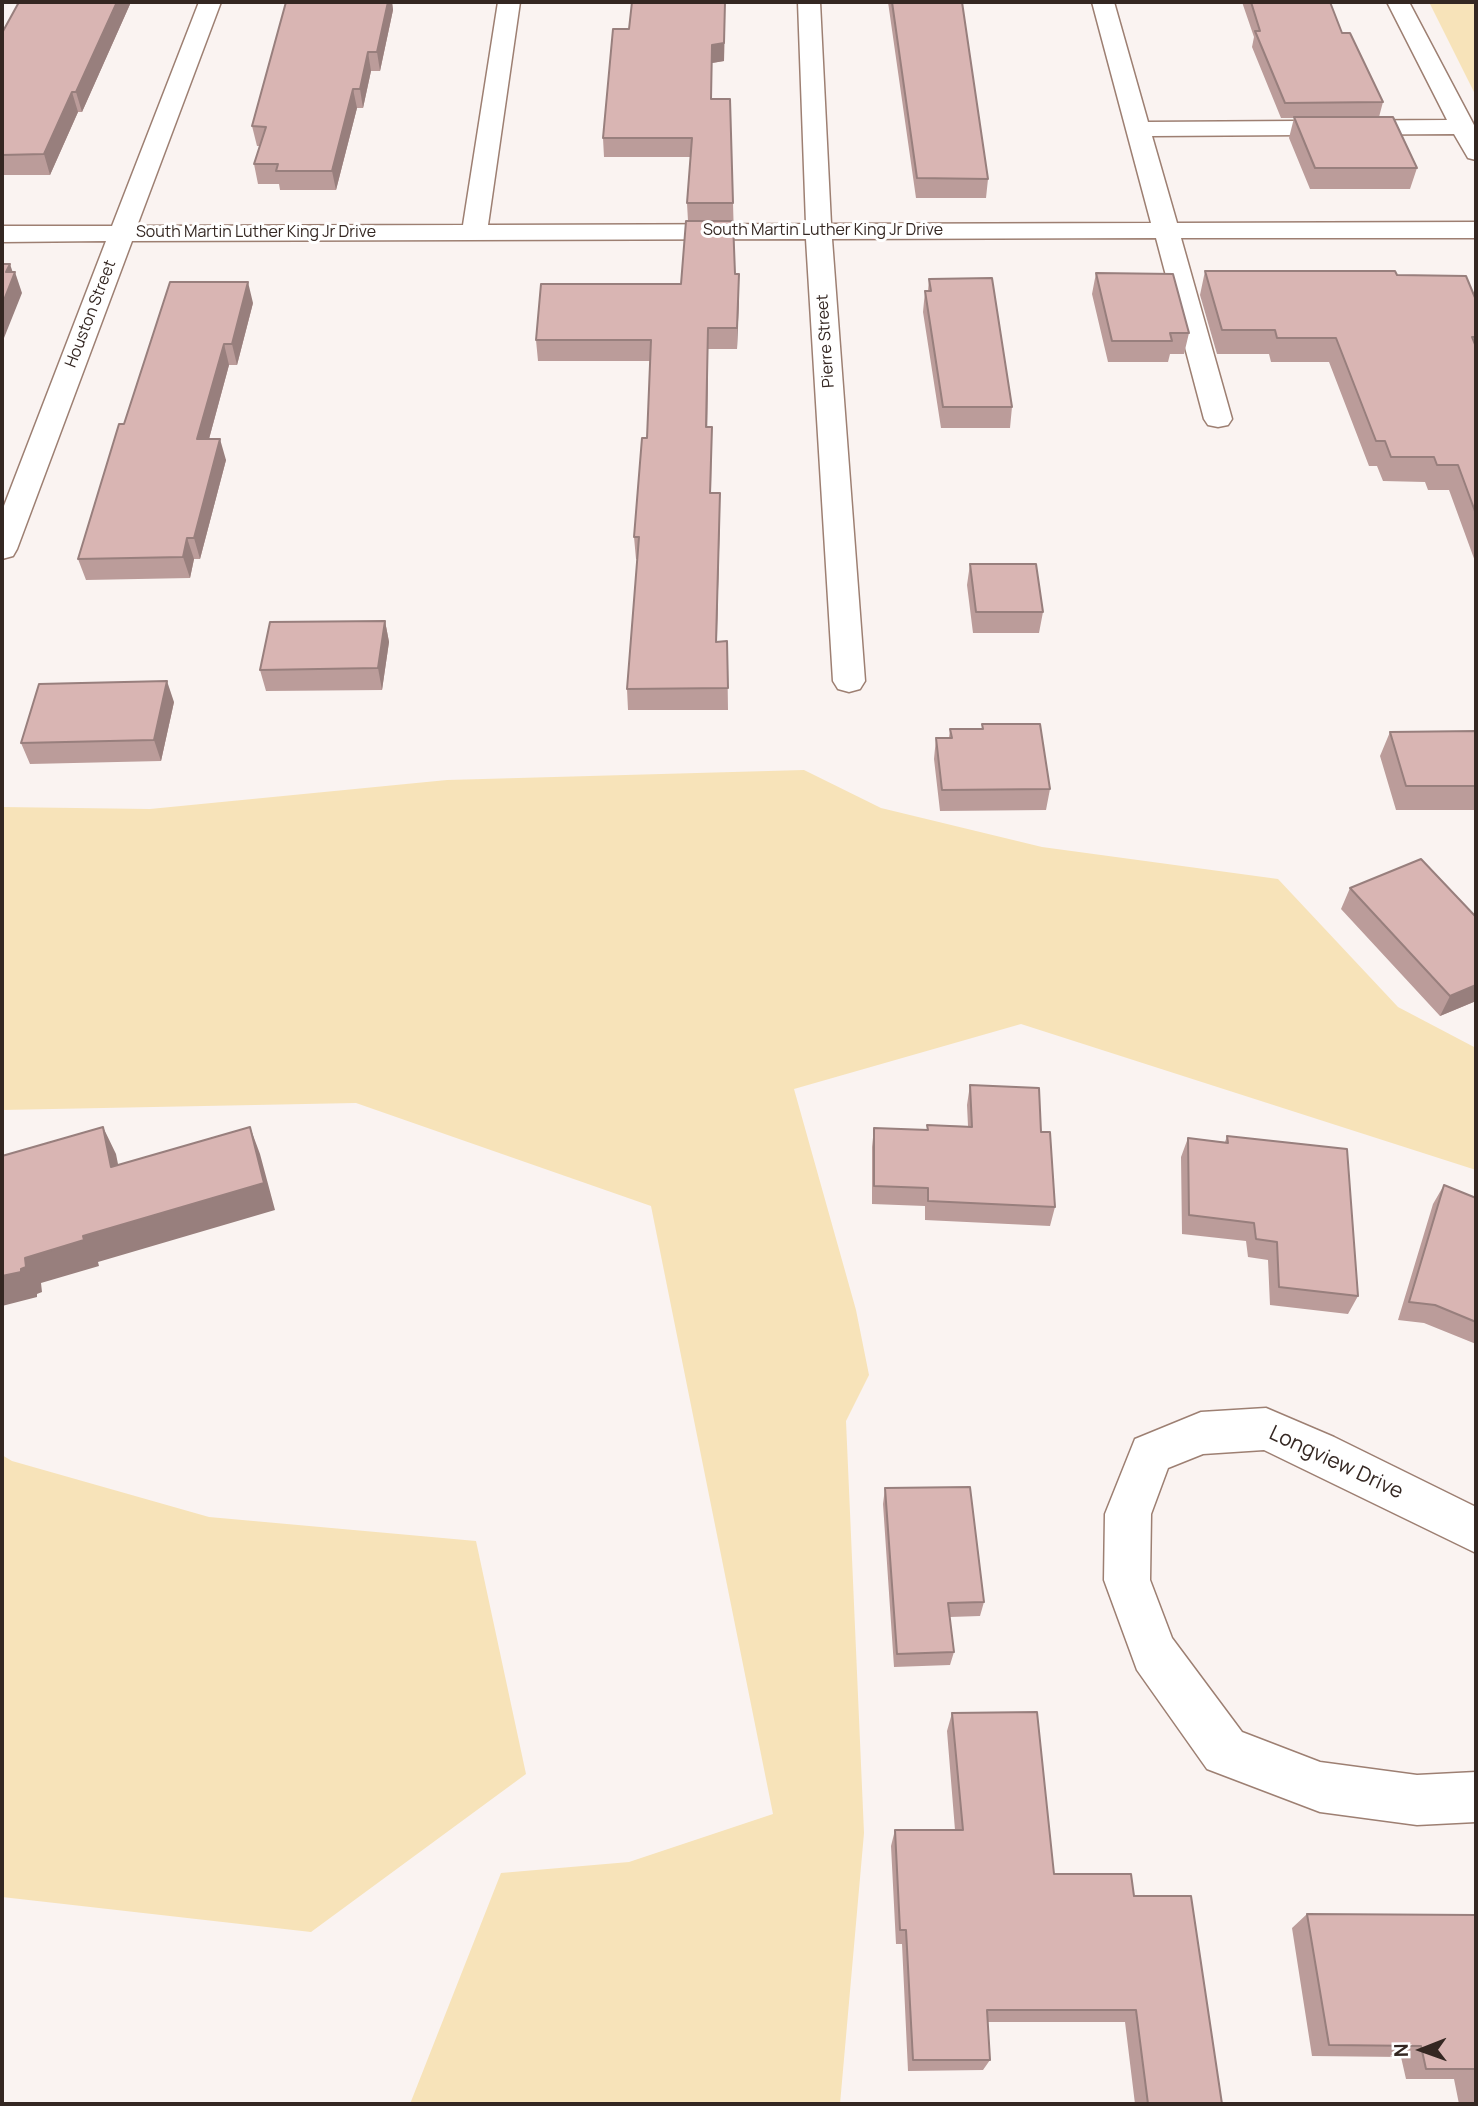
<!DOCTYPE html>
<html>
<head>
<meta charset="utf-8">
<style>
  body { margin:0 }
  #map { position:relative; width:1478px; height:2106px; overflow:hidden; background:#faf3f1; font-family:Manrope,sans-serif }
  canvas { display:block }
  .frame { position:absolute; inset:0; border:4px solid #342722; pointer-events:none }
  .north { position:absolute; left:1387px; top:2015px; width:70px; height:70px; -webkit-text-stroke:5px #fff; paint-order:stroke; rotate:269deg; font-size:19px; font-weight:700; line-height:28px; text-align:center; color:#342722 }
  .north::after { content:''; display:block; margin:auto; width:24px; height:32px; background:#342722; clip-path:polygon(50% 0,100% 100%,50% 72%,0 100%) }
</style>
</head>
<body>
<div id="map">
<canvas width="1478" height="2106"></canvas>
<div class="frame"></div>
<div class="north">N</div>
</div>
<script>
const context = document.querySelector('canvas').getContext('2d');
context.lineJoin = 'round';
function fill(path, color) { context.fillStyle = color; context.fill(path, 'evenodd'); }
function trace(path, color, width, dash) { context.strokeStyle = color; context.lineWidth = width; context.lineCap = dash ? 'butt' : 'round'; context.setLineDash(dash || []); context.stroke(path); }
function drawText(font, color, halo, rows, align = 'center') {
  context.font = font + ' Manrope,sans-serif'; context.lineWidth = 6; context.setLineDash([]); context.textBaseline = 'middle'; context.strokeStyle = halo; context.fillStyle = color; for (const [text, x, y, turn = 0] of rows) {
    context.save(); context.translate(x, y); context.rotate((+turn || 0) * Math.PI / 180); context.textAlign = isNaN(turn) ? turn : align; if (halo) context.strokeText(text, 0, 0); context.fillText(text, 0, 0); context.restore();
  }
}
const green = new Path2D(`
  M 1429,2 L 1476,2 L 1476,96 Z
  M 804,770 L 881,808 L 1042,847 L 1278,879 L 1398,1007 L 1476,1048 L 1476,1170 L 1021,1024 L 794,1089 L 856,1310 L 869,1375 L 846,1421 L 864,1833 L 840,2104 L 410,2104 L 501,1873 L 629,1862 L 773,1814 L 651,1206 L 356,1103 L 2,1110 L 2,807 L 150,809 L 447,780 Z
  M 2,1455 L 12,1461 L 209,1517 L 476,1541 L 526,1774 L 311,1932 L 2,1897 Z`);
const minor = new Path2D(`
  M 199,2 L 221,2 L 137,226 L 463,225 L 498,2 L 520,2 L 488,225 L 806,224 L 798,2 L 820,2 L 831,224 L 1151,223 L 1092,2 L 1114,2 L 1148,122 L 1447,120 L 1387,2 L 1409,2 L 1475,127 L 1476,160 L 1468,158 L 1454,134 L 1152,136 L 1177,223 L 1476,222 L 1476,238 L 1181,238 L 1232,419 L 1228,425 L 1218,427 L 1208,425 L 1204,419 L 1156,238 L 832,239 L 865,681 L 860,689 L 849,692 L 838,689 L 833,681 L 806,239 L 132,241 L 17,549 L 13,556 L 2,559 L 2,511 L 106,241 L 2,242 L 2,226 L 112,226 Z
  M 1266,1408 L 1334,1437 L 1476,1507 L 1476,1553 L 1264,1450 L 1203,1454 L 1168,1468 L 1151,1514 L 1150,1580 L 1172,1638 L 1242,1732 L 1320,1762 L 1417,1775 L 1476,1772 L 1476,1822 L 1417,1825 L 1320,1812 L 1207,1769 L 1137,1670 L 1104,1580 L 1105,1514 L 1135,1439 L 1201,1412 Z`);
const wall = new Path2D(`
  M 19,2 L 131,2 L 82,112 L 78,112 L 50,175 L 2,175 L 2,33 Z
  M 286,2 L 392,2 L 393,10 L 380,71 L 371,71 L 363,108 L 357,108 L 336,190 L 280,190 L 279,184 L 258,184 L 254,164 L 260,146 L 257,146 L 252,126 Z
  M 725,2 L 724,61 L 712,63 L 711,99 L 733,203 L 735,274 L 739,295 L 737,349 L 708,349 L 707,427 L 712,427 L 711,493 L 720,493 L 717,641 L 727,641 L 728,710 L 628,710 L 627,689 L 637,559 L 636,559 L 634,537 L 647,438 L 650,361 L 538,361 L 536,340 L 681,284 L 688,221 L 687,203 L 691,157 L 604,157 L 603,138 L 629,29 Z
  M 888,2 L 962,2 L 988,179 L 986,198 L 916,198 Z
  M 1242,2 L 1330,2 L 1342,33 L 1383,102 L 1379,117 L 1417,168 L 1410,189 L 1310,189 L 1289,138 L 1294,118 L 1281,118 L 1252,47 L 1254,37 Z
  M 1205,271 L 1397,275 L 1476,300 L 1476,564 L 1449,490 L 1428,490 L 1425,482 L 1383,481 L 1377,466 L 1369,466 L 1329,362 L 1271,362 L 1269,354 L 1217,354 L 1200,295 Z
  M 1096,273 L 1189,333 L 1184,354 L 1170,354 L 1168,362 L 1108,362 L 1092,294 Z
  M 929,279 L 1012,407 L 1010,428 L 941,428 L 923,312 L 925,291 L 928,291 Z
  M 253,303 L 237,365 L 229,365 L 209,439 L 226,460 L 200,559 L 194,559 L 190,578 L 86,580 L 78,559 L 124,424 Z
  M 970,564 L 1043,612 L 1039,633 L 973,633 L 967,585 Z
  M 385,621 L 389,642 L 382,690 L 266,691 L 260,670 Z
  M 174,702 L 161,761 L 30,764 L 21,743 Z
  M 982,724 L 1050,789 L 1046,810 L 940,811 L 934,759 L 936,738 L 949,738 L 950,729 L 982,729 Z
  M 1476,731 L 1476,810 L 1396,810 L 1380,756 L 1390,732 Z
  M 1350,888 L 1476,1001 L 1440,1016 L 1341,909 Z
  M 970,1085 L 1041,1132 L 1055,1207 L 1050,1226 L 925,1220 L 925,1206 L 872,1204 L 872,1147 L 874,1128 L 927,1130 L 927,1125 L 968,1126 L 967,1105 Z
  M 1227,1136 L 1358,1296 L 1348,1314 L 1270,1305 L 1268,1260 L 1248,1257 L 1246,1241 L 1182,1234 L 1181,1157 L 1188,1138 L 1225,1142 Z
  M 1444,1185 L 1476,1254 L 1476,1344 L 1424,1323 L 1398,1320 L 1433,1204 Z
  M 885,1488 L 984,1602 L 980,1616 L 950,1617 L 954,1652 L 950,1665 L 894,1667 L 883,1504 Z
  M 952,1713 L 1054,1874 L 1134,1896 L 1222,2104 L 1135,2104 L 1125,2022 L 988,2022 L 990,2060 L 983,2070 L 908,2071 L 902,1944 L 896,1944 L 891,1846 L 895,1830 L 955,1830 L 947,1731 Z
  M 1307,1914 L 1476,1915 L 1476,2104 L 1459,2104 L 1454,2079 L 1406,2079 L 1401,2057 L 1312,2056 L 1292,1928 Z`);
const shadedWall = new Path2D(`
  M 117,2 L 131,2 L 82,112 L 76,92 Z
  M 388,2 L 392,2 L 393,10 L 380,71 L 377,52 Z
  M 725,2 L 724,61 L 712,63 L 711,118 L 712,45 Z
  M 368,52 L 371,71 L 363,108 L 360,89 Z
  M 353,89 L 357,108 L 336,190 L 332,171 Z
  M 72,92 L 78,112 L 50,175 L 44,154 Z
  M 10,264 L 14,276 L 15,272 L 22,293 L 2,343 L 2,305 L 6,272 Z
  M 739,274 L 739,295 L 737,349 L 737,328 Z
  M 248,282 L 253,303 L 237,365 L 232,344 Z
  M 708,328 L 708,349 L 707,448 L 706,427 Z
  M 224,344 L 229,365 L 203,461 L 197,439 Z
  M 220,439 L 226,460 L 200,559 L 194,538 Z
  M 720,493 L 720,515 L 716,663 L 716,642 Z
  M 187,538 L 194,559 L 190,578 L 183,557 Z
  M 385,621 L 389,642 L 382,690 L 378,668 Z
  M 167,681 L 174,702 L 161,761 L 154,740 Z
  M 1476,985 L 1476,1001 L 1440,1016 L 1450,996 Z
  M 103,1127 L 116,1154 L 124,1194 L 111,1167 Z
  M 250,1127 L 260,1154 L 275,1210 L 98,1262 L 99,1266 L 41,1283 L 42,1292 L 37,1294 L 37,1297 L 2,1306 L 2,1276 L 21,1269 L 25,1258 L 83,1236 Z`);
const building = new Path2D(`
  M 19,2 L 117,2 L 76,92 L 72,92 L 44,154 L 2,155 L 2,33 Z
  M 286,2 L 388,2 L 377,52 L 368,52 L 360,89 L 353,89 L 332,171 L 276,171 L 278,164 L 254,164 L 266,127 L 252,126 Z
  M 632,2 L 725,2 L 724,43 L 712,45 L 711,99 L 730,99 L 733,203 L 687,203 L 692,138 L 603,138 L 613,29 L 629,29 Z
  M 892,2 L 962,2 L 988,179 L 917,178 Z
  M 1251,2 L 1330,2 L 1342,33 L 1350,33 L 1383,102 L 1285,103 L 1255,31 L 1260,31 Z
  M 1294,117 L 1393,117 L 1417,168 L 1315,168 Z
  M 686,221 L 733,221 L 735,274 L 739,274 L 737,328 L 708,328 L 706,427 L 712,427 L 710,493 L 720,493 L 716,642 L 727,641 L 728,688 L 627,689 L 639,537 L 634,537 L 642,438 L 647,438 L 651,340 L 536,340 L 541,284 L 681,284 Z
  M 2,264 L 10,264 L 6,272 L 15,272 L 2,305 Z
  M 1205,271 L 1395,271 L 1397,275 L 1466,276 L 1476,300 L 1476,337 L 1472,337 L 1476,347 L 1476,514 L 1458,465 L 1437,465 L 1434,457 L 1391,457 L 1385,441 L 1376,441 L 1336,338 L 1277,338 L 1275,330 L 1222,330 Z
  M 1096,273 L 1173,274 L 1189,333 L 1170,333 L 1172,341 L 1112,341 Z
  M 992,278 L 1012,407 L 943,407 L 925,291 L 931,291 L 929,279 Z
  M 170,282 L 248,282 L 232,344 L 224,344 L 197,439 L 220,439 L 194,538 L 187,538 L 183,557 L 78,559 L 119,424 L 124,424 Z
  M 970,564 L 1036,564 L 1043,612 L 976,612 Z
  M 385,621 L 378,668 L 260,670 L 270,622 Z
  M 167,681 L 154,740 L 21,743 L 39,684 Z
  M 982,724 L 1040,724 L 1050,789 L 942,790 L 936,738 L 952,738 L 950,729 L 983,729 Z
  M 1476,731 L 1476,786 L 1406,786 L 1390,732 Z
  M 1421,859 L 1476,917 L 1476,985 L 1450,996 L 1350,888 Z
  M 970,1085 L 1039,1088 L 1041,1132 L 1050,1132 L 1055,1207 L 928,1201 L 928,1188 L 874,1186 L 874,1128 L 928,1130 L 927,1125 L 972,1127 Z
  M 103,1127 L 111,1167 L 250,1127 L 264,1183 L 83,1236 L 84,1240 L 25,1258 L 26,1267 L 21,1269 L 21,1272 L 2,1276 L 2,1156 Z
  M 1227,1136 L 1347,1149 L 1358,1296 L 1279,1287 L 1277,1242 L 1256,1239 L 1254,1223 L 1189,1215 L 1188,1138 L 1228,1143 Z
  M 1444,1185 L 1476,1198 L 1476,1322 L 1435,1305 L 1409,1302 Z
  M 970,1487 L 984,1602 L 948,1603 L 954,1652 L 897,1654 L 885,1488 Z
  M 1037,1712 L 1054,1874 L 1131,1874 L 1134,1896 L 1191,1896 L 1222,2104 L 1148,2104 L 1136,2010 L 987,2010 L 990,2060 L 913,2060 L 906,1930 L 900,1930 L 895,1830 L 963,1830 L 952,1713 Z
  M 1307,1914 L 1476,1915 L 1476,2073 L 1475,2069 L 1426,2069 L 1421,2046 L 1329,2045 Z`);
const farStreetnames = [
  ["South Martin Luther King Jr Drive",823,231],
  ["South Martin Luther King Jr Drive",256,233],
  ["Houston Street",91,314,-69],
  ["Pierre Street",826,341,-94]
];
const nearStreetnames = [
  ["Longview Drive",1336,1463,25]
];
fill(green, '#f7e3b9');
trace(minor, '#9d7f72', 3);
fill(minor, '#fff');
fill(wall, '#bb9c9a');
fill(shadedWall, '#987f7d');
fill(building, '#d9b5b3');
trace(building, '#987f7d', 2);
drawText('16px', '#342722', '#fff', farStreetnames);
drawText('21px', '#342722', '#fff', nearStreetnames);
</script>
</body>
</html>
